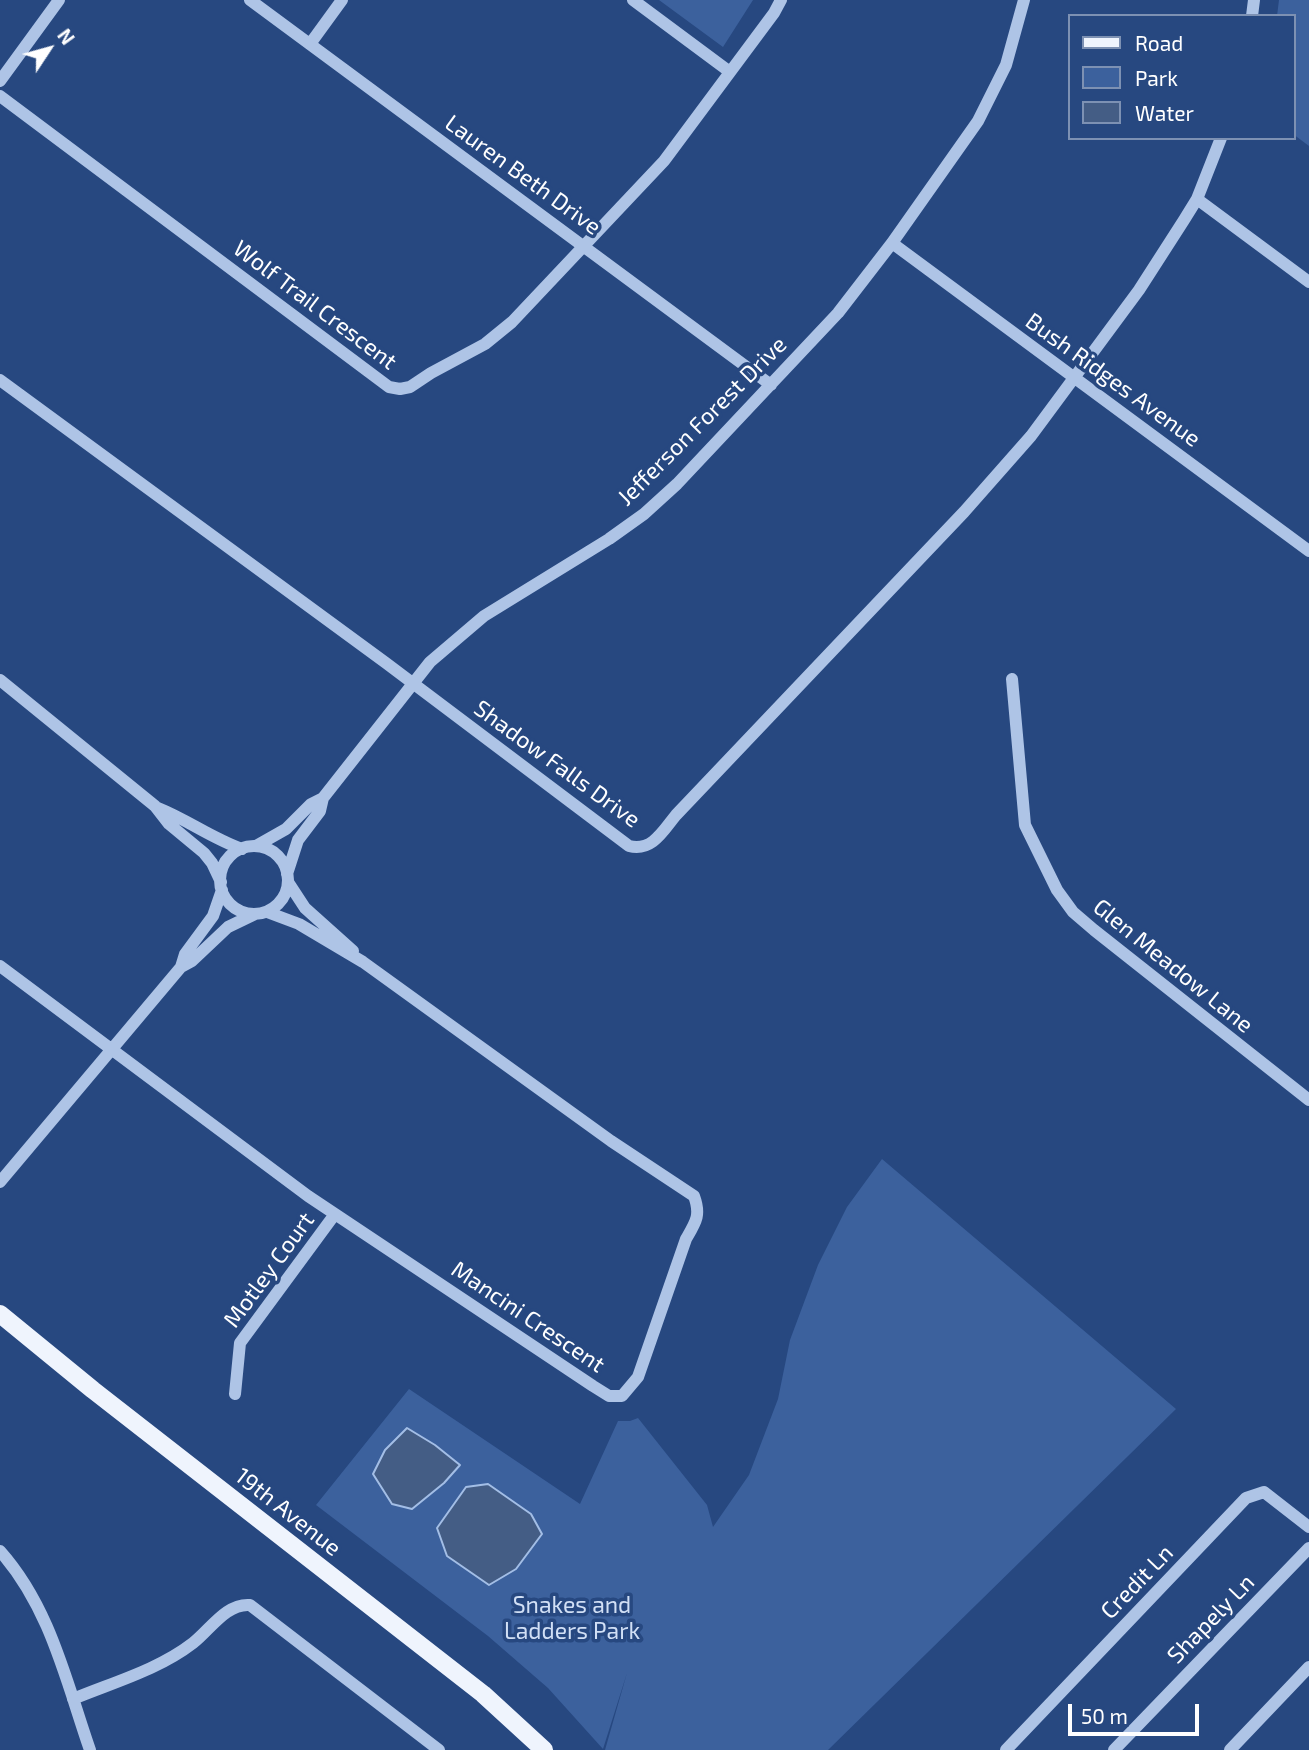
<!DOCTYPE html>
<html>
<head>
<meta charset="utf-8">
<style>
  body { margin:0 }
  #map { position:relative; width:1309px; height:1750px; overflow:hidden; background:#274880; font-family:"Exo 2",sans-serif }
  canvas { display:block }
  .legend { position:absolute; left:1068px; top:14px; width:228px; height:126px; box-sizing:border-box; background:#274880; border:2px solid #7d91b3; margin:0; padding:9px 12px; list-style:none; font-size:21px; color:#fff }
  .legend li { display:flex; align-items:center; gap:14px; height:35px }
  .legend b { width:35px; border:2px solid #7d91b3 }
  .north { position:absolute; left:14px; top:14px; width:70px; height:70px; -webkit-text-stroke:5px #274880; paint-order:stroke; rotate:54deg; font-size:19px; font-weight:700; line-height:28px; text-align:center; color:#fff }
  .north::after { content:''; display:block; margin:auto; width:24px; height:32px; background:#fff; clip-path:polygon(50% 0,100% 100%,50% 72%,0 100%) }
  .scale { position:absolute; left:1068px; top:1704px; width:131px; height:32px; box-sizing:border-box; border:4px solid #fff; border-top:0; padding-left:9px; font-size:21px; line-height:24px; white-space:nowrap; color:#fff; -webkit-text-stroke:5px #274880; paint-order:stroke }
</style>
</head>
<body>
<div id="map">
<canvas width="1309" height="1750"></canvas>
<ul class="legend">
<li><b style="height:9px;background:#eff4fd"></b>Road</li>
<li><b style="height:19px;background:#3c619d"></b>Park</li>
<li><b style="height:19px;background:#445d85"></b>Water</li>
</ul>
<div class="north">N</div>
<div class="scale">50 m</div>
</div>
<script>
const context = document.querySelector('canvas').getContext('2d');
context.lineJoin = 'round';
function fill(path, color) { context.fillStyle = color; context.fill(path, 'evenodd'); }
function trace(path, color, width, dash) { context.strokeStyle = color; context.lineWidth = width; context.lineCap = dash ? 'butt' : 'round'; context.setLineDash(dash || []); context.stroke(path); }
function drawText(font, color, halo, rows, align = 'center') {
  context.font = font + ' "Exo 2",sans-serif'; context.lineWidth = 7; context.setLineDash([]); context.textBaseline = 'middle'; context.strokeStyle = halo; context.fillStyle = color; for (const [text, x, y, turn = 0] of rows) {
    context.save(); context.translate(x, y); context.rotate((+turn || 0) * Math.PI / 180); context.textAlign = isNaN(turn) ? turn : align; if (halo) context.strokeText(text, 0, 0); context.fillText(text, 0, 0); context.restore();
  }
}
const green = new Path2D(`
  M 659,0 L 753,0 L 723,47 Z
  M 1279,0 L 1309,0 L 1309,146 L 1293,134 L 1293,16 L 1277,16 Z
  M 882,1159 L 1176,1409 L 828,1750 L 605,1750 L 627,1673 L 603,1749 L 548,1688 L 488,1636 L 316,1505 L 409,1389 L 580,1504 L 618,1421 L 630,1421 L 638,1418 L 707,1505 L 713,1527 L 749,1475 L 778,1399 L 790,1340 L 818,1265 L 847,1207 Z`);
const water = new Path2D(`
  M 407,1428 L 435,1445 L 460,1465 L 444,1483 L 412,1509 L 392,1504 L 373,1474 L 385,1450 Z
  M 488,1484 L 531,1514 L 542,1534 L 516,1569 L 489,1585 L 447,1556 L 437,1528 L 466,1487 Z`);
const minor = new Path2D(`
  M 250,0 L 771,385
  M 633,0 L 730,72
  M 1252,16 L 1254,0
  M 310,44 L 342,0
  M 0,81 L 59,0
  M 0,96 L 389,387 L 400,389 L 410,387 L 431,373 L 485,344 L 512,322 L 664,161 L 774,13 L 781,0
  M 1197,199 L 1309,282
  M 892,243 L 1309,551
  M 0,380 L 386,663 L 629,846 C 652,852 663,831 676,815 L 964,512 L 1031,436 L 1139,290 L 1184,220 L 1197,199 L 1221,138
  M 1012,679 L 1025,825 L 1057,890 L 1073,912 L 1094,930 L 1309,1100
  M 0,680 L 155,806 L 169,824 L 204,853 L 212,863 L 221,882
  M 158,808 C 188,820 211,838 242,849
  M 256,846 L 286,829 L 311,804 L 323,798
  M220 880a34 34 0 1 1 68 0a34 34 0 1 1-68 0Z
  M 287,874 L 298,840 L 320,811 L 323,798 L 430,662 L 484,616 L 609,539 L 644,514 L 677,484 L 838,313 L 892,243 L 978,121 L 1006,65 L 1024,0
  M 288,882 L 305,908 L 353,951
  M 0,966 L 308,1196 L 593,1386 L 609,1396 L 622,1396 L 638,1377 L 686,1239 C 696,1222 701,1215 694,1196 L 611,1141 L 363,962 L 299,924 L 267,912
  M 181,967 L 192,961 L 228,927 L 255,914
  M 0,1182 L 181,967 L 185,954 L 213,916 L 222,890
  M 235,1394 L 240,1343 L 335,1214
  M 0,1551 C 50,1607 66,1681 90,1750
  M 73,1699 C 114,1682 158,1670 193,1643 C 210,1630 226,1603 250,1605 L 439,1750
  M 1006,1750 L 1246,1498 L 1264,1492 L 1309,1527
  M 1114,1750 L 1309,1548
  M 1230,1750 L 1309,1667`);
const major = new Path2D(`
  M 0,1314 L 93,1390 L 483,1694 L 544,1750`);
const streetNames = [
  ["Lauren Beth Drive",523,175,36],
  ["Wolf Trail Crescent",315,305,37],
  ["Bush Ridges Avenue",1113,380,36],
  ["Jefferson Forest Drive",702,421,-45],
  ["Shadow Falls Drive",557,764,36],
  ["Glen Meadow Lane",1173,966,39],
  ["Motley Court",269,1270,-54],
  ["Mancini Crescent",528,1317,34],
  ["19th Avenue",288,1512,38],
  ["Credit Ln",1137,1582,-46],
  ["Shapely Ln",1211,1619,-46]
];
const parkNames = [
  ["Snakes and",572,1605],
  ["Ladders Park",572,1631]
];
fill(green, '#3c619d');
fill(water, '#445d85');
trace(water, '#a3bee6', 2);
trace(minor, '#aec4e6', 12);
trace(major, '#eff4fd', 18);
drawText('23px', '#fff', '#274880', streetNames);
drawText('23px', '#d1dff5', '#274880', parkNames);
</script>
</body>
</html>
